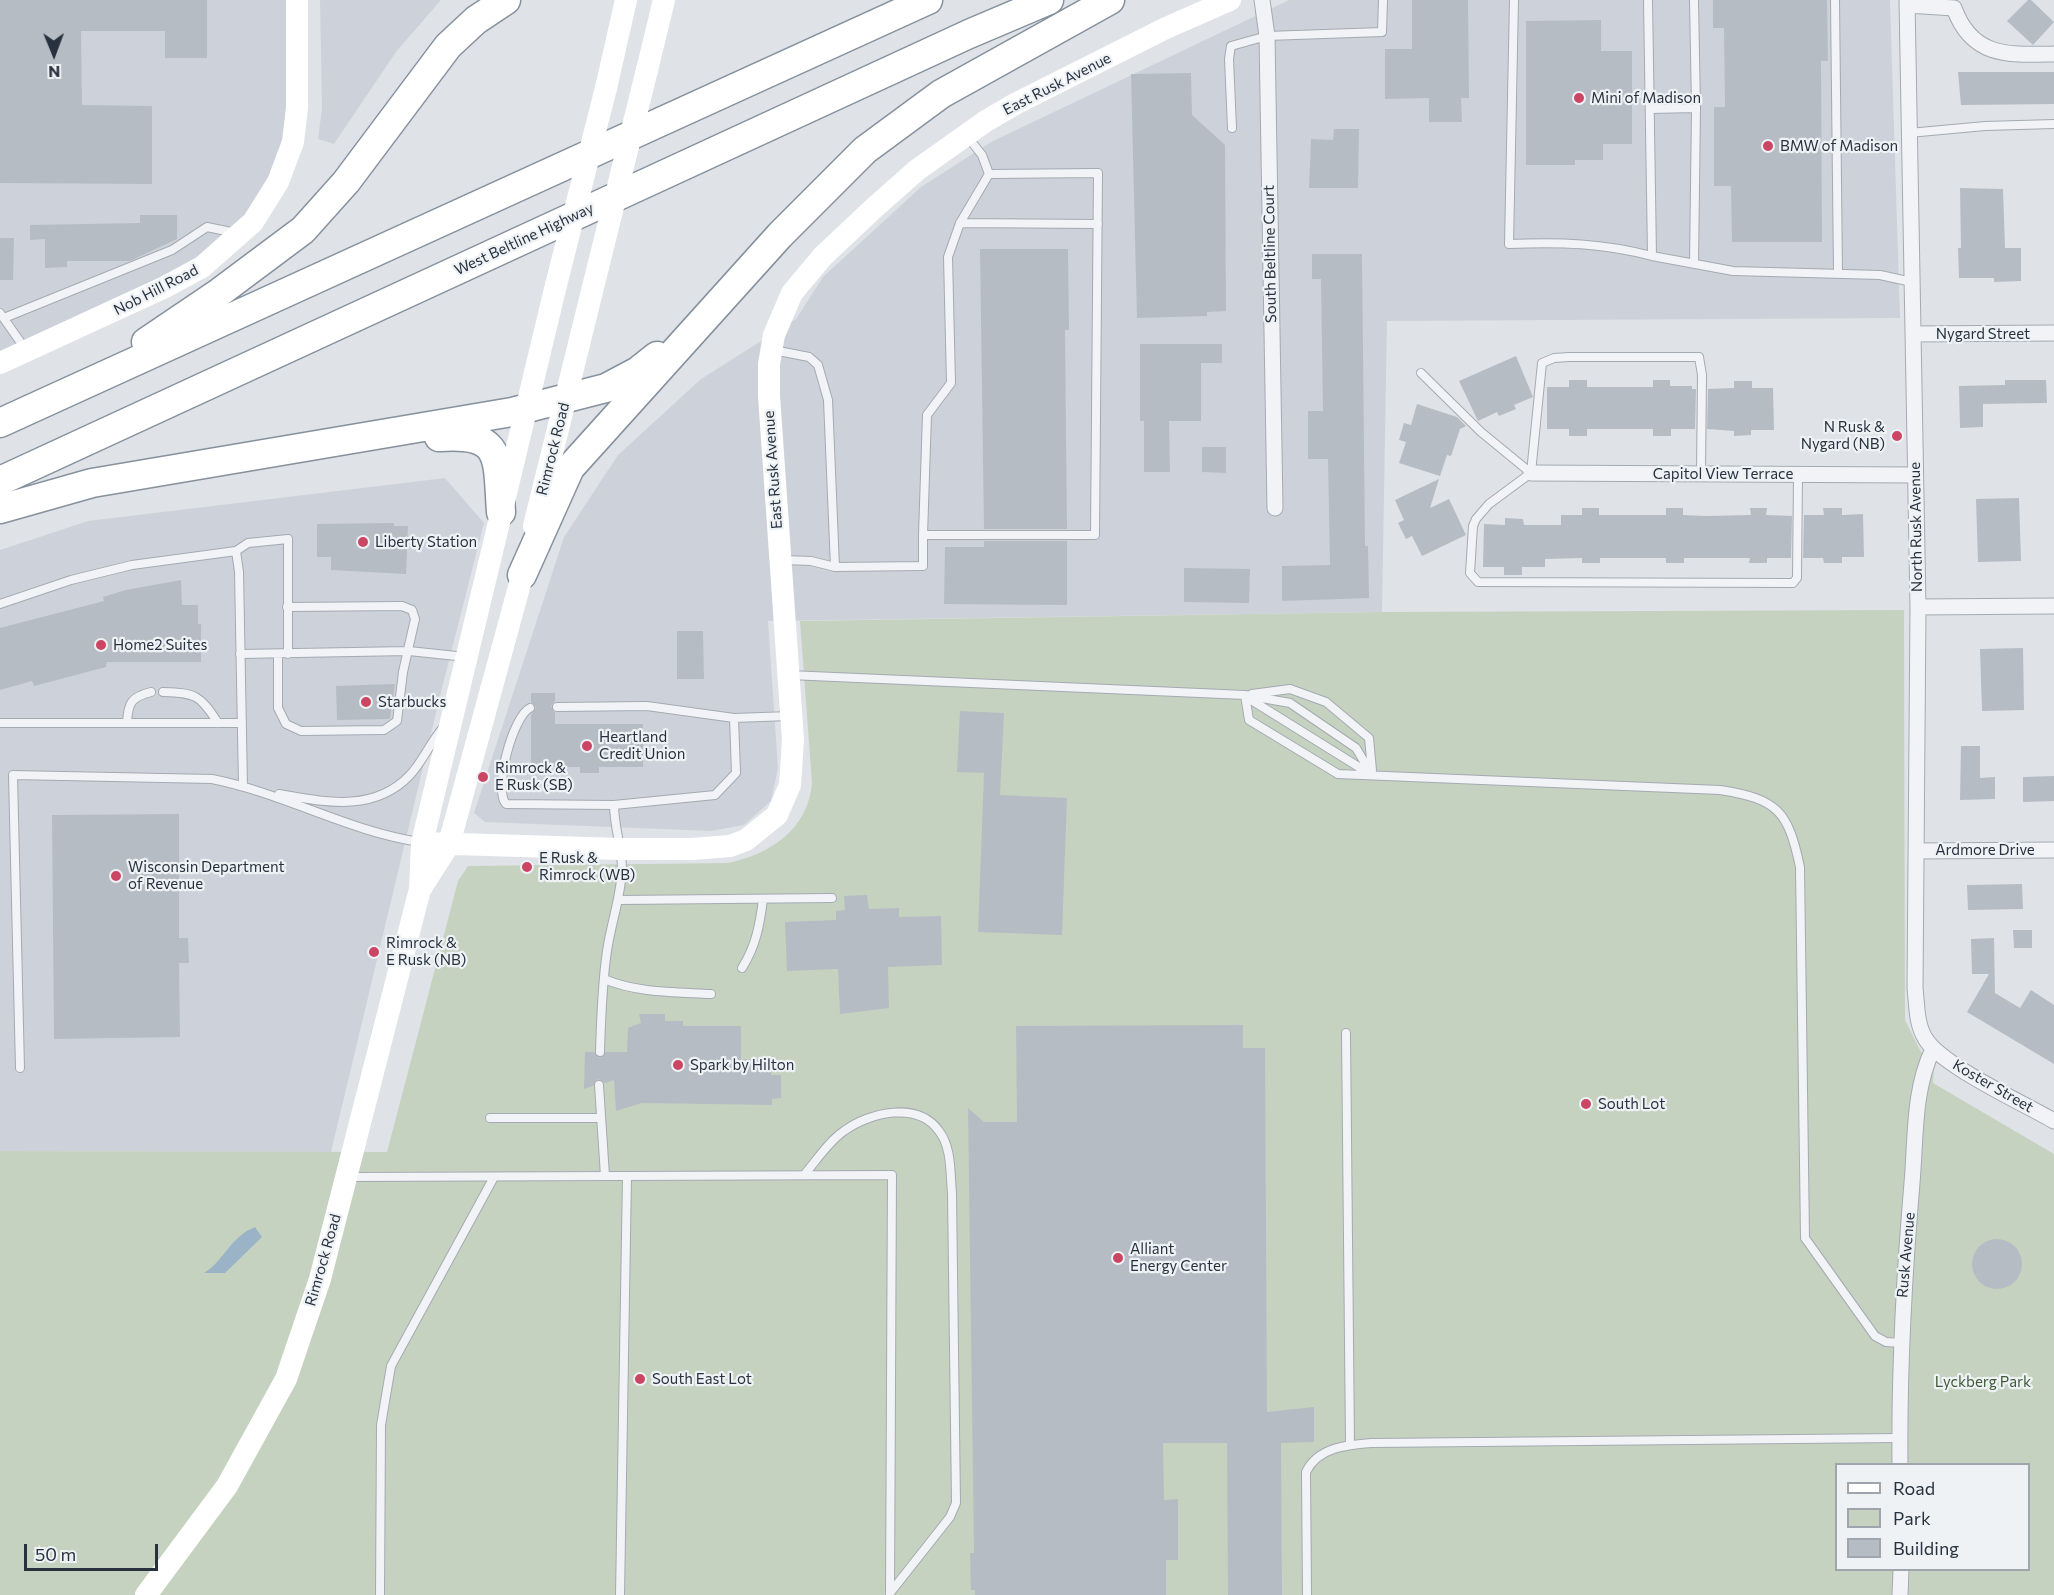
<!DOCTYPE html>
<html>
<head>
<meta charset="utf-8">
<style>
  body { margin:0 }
  #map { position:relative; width:2054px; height:1595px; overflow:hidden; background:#dfe3e8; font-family:Commissioner,sans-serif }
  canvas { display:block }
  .legend { position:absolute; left:1835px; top:1463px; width:195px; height:108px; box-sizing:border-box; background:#eef2f5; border:2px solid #9fa5ac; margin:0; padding:8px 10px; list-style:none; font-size:18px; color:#28323f }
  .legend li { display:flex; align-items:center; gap:12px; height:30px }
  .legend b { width:30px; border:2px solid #9fa5ac }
  .north { position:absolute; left:24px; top:24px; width:60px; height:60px; -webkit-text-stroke:4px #eef2f5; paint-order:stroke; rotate:179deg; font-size:16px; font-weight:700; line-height:24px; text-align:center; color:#28323f }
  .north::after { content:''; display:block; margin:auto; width:21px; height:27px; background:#28323f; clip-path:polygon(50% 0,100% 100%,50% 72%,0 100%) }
  .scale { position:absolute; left:24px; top:1544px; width:134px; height:27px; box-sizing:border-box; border:3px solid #28323f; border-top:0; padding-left:8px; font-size:18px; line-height:21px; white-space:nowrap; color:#28323f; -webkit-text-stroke:4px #eef2f5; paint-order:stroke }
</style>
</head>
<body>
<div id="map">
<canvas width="2054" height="1595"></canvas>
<ul class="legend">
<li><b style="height:8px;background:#fff"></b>Road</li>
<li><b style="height:16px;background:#c6d2c0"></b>Park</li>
<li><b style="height:16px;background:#b6bcc4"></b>Building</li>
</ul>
<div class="north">N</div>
<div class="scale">50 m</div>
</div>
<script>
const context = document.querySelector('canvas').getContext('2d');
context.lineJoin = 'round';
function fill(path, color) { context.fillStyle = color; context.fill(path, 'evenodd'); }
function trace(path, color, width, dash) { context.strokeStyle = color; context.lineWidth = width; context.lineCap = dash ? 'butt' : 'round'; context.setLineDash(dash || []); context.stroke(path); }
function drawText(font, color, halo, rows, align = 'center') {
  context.font = font + ' Commissioner,sans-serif'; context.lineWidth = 4.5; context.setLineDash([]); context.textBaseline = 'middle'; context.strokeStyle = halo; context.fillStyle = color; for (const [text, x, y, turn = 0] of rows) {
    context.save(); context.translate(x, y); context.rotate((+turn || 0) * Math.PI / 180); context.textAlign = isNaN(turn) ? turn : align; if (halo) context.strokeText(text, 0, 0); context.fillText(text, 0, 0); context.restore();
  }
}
const built = new Path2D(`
  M 0,0 L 297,0 L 293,142 L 232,244 L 0,363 Z
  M 320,0 L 441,0 L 396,52 L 334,144 L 318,139 L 322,108 Z
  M 1289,0 L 1890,0 L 1900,318 L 1387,321 L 1382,612 L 768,621 L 778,768 L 771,801 L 744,825 L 711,831 L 485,822 L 474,813 L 564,537 L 618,455 L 701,379 L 796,319 L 823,277 L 921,187 L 991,142 Z
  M 445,478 L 484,523 L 442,688 L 331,1152 L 0,1151 L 0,550 L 88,521 Z`);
const green = new Path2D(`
  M 1904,610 L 1905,1020 L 1921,1052 L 1934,1065 L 1933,1083 L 2054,1154 L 2054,1595 L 0,1595 L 0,1151 L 387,1152 L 458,881 L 468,866 L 728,863 C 771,854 808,829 812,783 L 800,621 L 1382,612 ZM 1836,1464 L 2028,1464 L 2028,1570 L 1836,1570 Z`);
const water = new Path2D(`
  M 255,1227 L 262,1237 L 225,1273 L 204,1273 C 223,1262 231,1236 255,1227 Z`);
const building = new Path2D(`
  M 0,0 L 207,0 L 207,58 L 165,58 L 165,31 L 81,31 L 82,105 L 152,106 L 152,184 L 0,183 Z
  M 1412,0 L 1468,0 L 1469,98 L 1461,98 L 1462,122 L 1429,122 L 1429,98 L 1385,99 L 1385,49 L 1412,49 Z
  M 1713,0 L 1827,0 L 1828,61 L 1821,61 L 1822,242 L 1732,242 L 1731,186 L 1714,186 L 1714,107 L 1725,107 L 1724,28 L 1713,28 Z
  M 2028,0 L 2031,0 L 2054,22 L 2033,45 L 2007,21 Z
  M 1601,20 L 1601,51 L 1632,51 L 1632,144 L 1603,144 L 1603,160 L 1575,160 L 1575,165 L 1526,165 L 1526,21 Z
  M 1958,72 L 2054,72 L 2054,104 L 1961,105 Z
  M 1191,73 L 1192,115 L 1225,145 L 1226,311 L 1207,312 L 1207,316 L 1137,318 L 1131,74 Z
  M 1334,129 L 1359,129 L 1358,188 L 1309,188 L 1311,139 L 1333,140 Z
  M 1960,188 L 2003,189 L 2005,248 L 2021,248 L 2021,281 L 1994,282 L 1994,278 L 1959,278 L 1958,248 L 1961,248 Z
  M 140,215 L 177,215 L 177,239 L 130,261 L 67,261 L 67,267 L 45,268 L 45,239 L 30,240 L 30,225 L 140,223 Z
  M 0,238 L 14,238 L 13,280 L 0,280 Z
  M 980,249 L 1068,249 L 1069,330 L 1065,330 L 1067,529 L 984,529 Z
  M 1312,254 L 1362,254 L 1365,546 L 1368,546 L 1369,598 L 1282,601 L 1282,566 L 1330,565 L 1328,459 L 1308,459 L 1308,411 L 1323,411 L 1321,279 L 1312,279 Z
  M 1140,344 L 1222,344 L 1222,363 L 1201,363 L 1201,421 L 1169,421 L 1170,472 L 1144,472 L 1144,421 L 1140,421 Z
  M 1516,356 L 1533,397 L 1514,405 L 1516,409 L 1499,416 L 1497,412 L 1478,421 L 1459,381 Z
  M 1569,380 L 1587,380 L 1587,387 L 1653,387 L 1653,380 L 1670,380 L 1670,386 L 1692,386 L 1692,389 L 1696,389 L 1695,429 L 1671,429 L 1671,436 L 1653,436 L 1653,429 L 1587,429 L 1587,436 L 1569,436 L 1569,429 L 1547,429 L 1547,387 L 1569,387 Z
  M 2005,380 L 2046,380 L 2047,403 L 1983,404 L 1983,427 L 1960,428 L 1959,386 L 2005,385 Z
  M 1734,381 L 1752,381 L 1752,388 L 1773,388 L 1774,430 L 1751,430 L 1751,435 L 1734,436 L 1734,431 L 1707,429 L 1708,389 L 1734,388 Z
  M 1417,404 L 1457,417 L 1466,426 L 1460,429 L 1451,456 L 1447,455 L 1440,476 L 1399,463 L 1406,442 L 1399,440 L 1404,423 L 1411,425 Z
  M 1202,447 L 1226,447 L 1226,473 L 1202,472 Z
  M 1439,479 L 1430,508 L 1449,499 L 1466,535 L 1422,556 L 1412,536 L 1406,539 L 1398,523 L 1404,520 L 1395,500 Z
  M 2019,498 L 2021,561 L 1978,562 L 1976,499 Z
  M 1582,508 L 1599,508 L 1599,515 L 1666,515 L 1666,508 L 1683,508 L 1683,515 L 1706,516 L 1751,515 L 1750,508 L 1767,508 L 1766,515 L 1792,516 L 1791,558 L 1767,558 L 1767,563 L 1749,563 L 1750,558 L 1684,558 L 1684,563 L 1666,563 L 1666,558 L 1600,558 L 1600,563 L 1582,563 L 1582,558 L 1545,559 L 1545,567 L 1522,567 L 1522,575 L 1504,575 L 1504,567 L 1483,567 L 1484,524 L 1505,525 L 1505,518 L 1523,519 L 1524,525 L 1561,525 L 1561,515 L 1582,515 Z
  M 1823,508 L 1842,508 L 1842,515 L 1863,514 L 1864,557 L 1842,557 L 1842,563 L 1824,563 L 1823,558 L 1803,558 L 1804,515 L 1824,515 Z
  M 394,523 L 394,526 L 408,526 L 406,574 L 331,570 L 331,557 L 317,557 L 317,524 Z
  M 984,541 L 1067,541 L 1067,605 L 944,604 L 945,547 L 984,547 Z
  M 1184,568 L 1250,569 L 1249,603 L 1184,602 Z
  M 181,580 L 182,605 L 198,605 L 198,624 L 201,624 L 201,662 L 107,662 L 106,667 L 34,686 L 32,681 L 0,690 L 0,628 L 104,601 L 103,597 L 126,590 Z
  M 677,631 L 703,631 L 704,679 L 677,679 Z
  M 2023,648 L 2024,710 L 1982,711 L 1980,649 Z
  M 395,684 L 390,719 L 337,720 L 336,686 Z
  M 531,693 L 555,693 L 555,701 L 551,706 L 555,713 L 555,724 L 643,724 L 643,767 L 599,767 L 599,773 L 580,773 L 580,767 L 531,767 L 531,715 L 536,707 L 531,702 Z
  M 960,711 L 1004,713 L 1000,795 L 1067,798 L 1062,935 L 978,932 L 984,773 L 957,772 Z
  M 1961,746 L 1980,746 L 1980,778 L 1995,777 L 1995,799 L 1960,800 Z
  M 2054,776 L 2054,801 L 2023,802 L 2023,777 Z
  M 179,814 L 179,938 L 188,938 L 189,963 L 179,963 L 180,1037 L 54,1039 L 52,815 Z
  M 2022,884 L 2023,909 L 1968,910 L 1967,885 Z
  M 867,895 L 869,909 L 899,908 L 899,917 L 941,916 L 942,965 L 888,967 L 889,1008 L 840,1014 L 838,969 L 787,971 L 785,922 L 836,920 L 836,911 L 845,910 L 844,896 Z
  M 2013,930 L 2032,930 L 2032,948 L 2014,948 Z
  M 1994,938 L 1995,993 L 2020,1008 L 2031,990 L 2054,1005 L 2054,1064 L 1967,1012 L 1989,974 L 1972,974 L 1971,939 Z
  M 639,1014 L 665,1014 L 665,1021 L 683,1021 L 683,1026 L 741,1026 L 741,1059 L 771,1060 L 771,1075 L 781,1075 L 781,1098 L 772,1099 L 772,1105 L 642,1103 L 616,1111 L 614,1080 L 605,1083 L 598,1079 L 593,1086 L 584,1089 L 585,1052 L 594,1052 L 600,1058 L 606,1052 L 627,1052 L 628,1028 L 641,1023 Z
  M 1243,1025 L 1243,1048 L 1265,1048 L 1267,1412 L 1314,1407 L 1314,1442 L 1281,1443 L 1282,1595 L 1228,1595 L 1227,1443 L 1163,1443 L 1164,1500 L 1178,1499 L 1178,1560 L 1166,1560 L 1166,1595 L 975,1595 L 975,1590 L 971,1590 L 970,1553 L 974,1553 L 968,1108 L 984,1122 L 1017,1122 L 1016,1026 Z
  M1972 1264a25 25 0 1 1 50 0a25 25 0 1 1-50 0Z`);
const lane = new Path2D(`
  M 1514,0 L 1509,244 C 1561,242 1602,243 1652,256
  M 1648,0 L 1652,256 L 1733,271 L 1880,275 L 1912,282
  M 1835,0 L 1838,273
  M 1650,109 L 1696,108 L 1694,0
  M 1232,128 L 1229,59 L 1231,46 L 1267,36 L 1382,32 L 1383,0
  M 1909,133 L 1985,126 L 2054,124
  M 960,223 L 1098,224
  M 1694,264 L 1696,108
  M 0,313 L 26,350
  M 4,318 L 172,250 L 207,227 L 236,233
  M 773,350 L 809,357 L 818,365 L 828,400 L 835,567
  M 1421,373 L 1481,432 L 1531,473 L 1542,363 L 1554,358 L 1569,357 L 1699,357 L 1702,375 L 1701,474
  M 1531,473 L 1489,504 L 1476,519 L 1473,526 L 1470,573 L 1478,582 L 1793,583 L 1797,578 L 1798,474
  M 923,535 L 927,415 L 951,383 L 948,257 L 960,223 L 989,174
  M 236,551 L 248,543 L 288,539 L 288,654
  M 784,560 L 811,561 L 835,567 L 923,566 L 923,535 L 1095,535 L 1098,173 L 989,174 L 982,155 L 967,136
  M 0,604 L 71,580 L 132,565 L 236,551 L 239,572 L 243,786
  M 240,654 L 409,651 L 466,657
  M 278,654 L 278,708 L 286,724 L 301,731 L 384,730 L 397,721 L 403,672 L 415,619 L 412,610 L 402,606 L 287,607
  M 789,675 L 1245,695 L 1290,703 L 1356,748 L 1372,775
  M 163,692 C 196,693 200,695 218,723
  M 1252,694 L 1290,689 L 1326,702 L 1369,738 L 1372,770
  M 1245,695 L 1249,720 L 1338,774 L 1720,790 C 1778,799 1788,811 1800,867 L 1805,1238 L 1875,1336 L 1886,1342 L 1901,1343
  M 1248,698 L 1370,774
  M 557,707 L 647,706 L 734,718 L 790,716
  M 530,708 C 513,716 493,789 506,804 L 614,805
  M 0,723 L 242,723
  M 127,723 C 128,703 131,697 151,692
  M 279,794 C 325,802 374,813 410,775 C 423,761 430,743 442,729
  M 619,900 L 832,898
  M 742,968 C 756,946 760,924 763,899
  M 604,979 C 637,993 675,992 711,994
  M 1346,1033 L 1350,1445
  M 600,1052 C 601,1018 602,984 607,951 C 611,923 621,897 622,869 C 622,847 614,827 614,805 L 715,795 L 736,773 L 734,718
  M 20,1068 L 13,775 L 212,779 C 283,793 350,832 420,842
  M 599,1085 L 605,1176
  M 490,1118 L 601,1118
  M 804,1175 C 816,1161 829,1141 844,1131 C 870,1112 918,1101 939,1131 C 952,1148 950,1173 952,1193 L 956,1503 L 950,1517 L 890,1593
  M 348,1177 L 892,1175 L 890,1595
  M 380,1595 L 381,1425 L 391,1366 L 494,1177
  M 620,1595 L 627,1176
  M 1307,1595 L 1306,1472 C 1318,1447 1347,1445 1372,1443 L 1900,1438`);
const street = new Path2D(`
  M 1262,0 L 1267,36 L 1275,508
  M 1907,0 L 1918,607 L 1915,988 C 1917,1004 1916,1023 1925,1038 C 1940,1065 2025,1104 2054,1121
  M 1907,5 L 1954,8
  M 1954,8 C 1972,58 2009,55 2054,54
  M 1913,334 L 2054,333
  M 1531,473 L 1914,475
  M 1918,607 L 2054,606
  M 1916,851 L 2054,850
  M 1900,1464 C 1899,1370 1904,1277 1912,1183 C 1916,1138 1913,1090 1933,1049
  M 1900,1595 L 1901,1570`);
const secondary = new Path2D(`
  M 647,70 L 664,0
  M 606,88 L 626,0
  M 0,363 L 165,287 L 202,267 L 253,222 L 278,182 L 293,142 L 297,108 L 297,0
  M 534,526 L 598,267
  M 422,843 L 621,849 L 692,849 L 730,846 L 746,840 L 777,815 L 790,785 L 793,740 L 769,396 L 769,364 L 774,335 L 792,293 L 823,256 L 874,208 L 917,170 L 986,121 L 1015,104 L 1166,28 L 1230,0
  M 421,888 L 449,844 L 527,558
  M 146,1595 L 227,1486 L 286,1379 L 320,1279 L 420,889 L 422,843 L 556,285`);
const highway = new Path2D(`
  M 146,342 L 220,292 L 303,230 L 346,182 L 448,46 L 476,20 L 506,0
  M 0,423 L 928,0
  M 439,437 C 504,432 497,458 501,512
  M 0,481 L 969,34 L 1049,0
  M 0,509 L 92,483 L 512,412 L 606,388 L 638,371 L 657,356
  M 522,575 L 570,468 L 780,235 L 865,150 L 941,94 L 1110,0`);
const secondaryBridge = new Path2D(`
  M 598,267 L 647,70
  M 556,285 L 606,88`);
const markers = [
  [1579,98,6,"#cb4663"],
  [1768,146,6,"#cb4663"],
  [1897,436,6,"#cb4663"],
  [363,542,6,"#cb4663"],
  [101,645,6,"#cb4663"],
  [366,702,6,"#cb4663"],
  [587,746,6,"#cb4663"],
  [483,777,6,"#cb4663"],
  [527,867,6,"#cb4663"],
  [116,876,6,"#cb4663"],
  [374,952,6,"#cb4663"],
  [678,1065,6,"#cb4663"],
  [1586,1104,6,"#cb4663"],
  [1118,1258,6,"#cb4663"],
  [640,1379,6,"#cb4663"]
];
const streetNames = [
  ["East Rusk Avenue",1057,84,-27],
  ["West Beltline Highway",524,239,-25],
  ["South Beltline Court",1270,254,-91],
  ["Nob Hill Road",156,290,-27],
  ["Nygard Street",1983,334],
  ["Rimrock Road",553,449,-76],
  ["East Rusk Avenue",773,470,-94],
  ["Capitol View Terrace",1723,474],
  ["North Rusk Avenue",1916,527,-91],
  ["Ardmore Drive",1985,850],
  ["Koster Street",1993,1086,30],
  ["Rusk Avenue",1906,1255,-85],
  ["Rimrock Road",323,1260,-74]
];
const poiNames = [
  ["Mini of Madison",1591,98],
  ["BMW of Madison",1780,146],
  ["N Rusk &",1885,427,"right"],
  ["Nygard (NB)",1885,444,"right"],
  ["Liberty Station",375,542],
  ["Home2 Suites",113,645],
  ["Starbucks",378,702],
  ["Heartland",599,737],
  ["Credit Union",599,754],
  ["Rimrock &",495,768],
  ["E Rusk (SB)",495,785],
  ["E Rusk &",539,858],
  ["Rimrock (WB)",539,875],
  ["Wisconsin Department",128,867],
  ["of Revenue",128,884],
  ["Rimrock &",386,943],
  ["E Rusk (NB)",386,960],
  ["Spark by Hilton",690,1065],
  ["South Lot",1598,1104],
  ["Alliant",1130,1249],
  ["Energy Center",1130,1266],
  ["South East Lot",652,1379]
];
const parkNames = [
  ["Lyckberg Park",1983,1382]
];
fill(built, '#cdd2da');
fill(green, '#c6d2c0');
fill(water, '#9ab3c7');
fill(building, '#b6bcc4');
trace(lane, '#a4aab2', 10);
trace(street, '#a4aab2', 17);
trace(highway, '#86919e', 31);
trace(lane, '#f1f3f6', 8);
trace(street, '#f1f3f6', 15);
trace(secondary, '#fff', 22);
trace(highway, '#fff', 28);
trace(secondaryBridge, '#fff', 22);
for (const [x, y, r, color] of markers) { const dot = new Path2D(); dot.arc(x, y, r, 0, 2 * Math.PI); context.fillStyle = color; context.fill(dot); trace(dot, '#eef2f5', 2); }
drawText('15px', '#28323f', '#eef2f5', streetNames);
drawText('15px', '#28323f', '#eef2f5', poiNames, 'left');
drawText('15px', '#3f5a36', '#eef2f5', parkNames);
</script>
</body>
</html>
